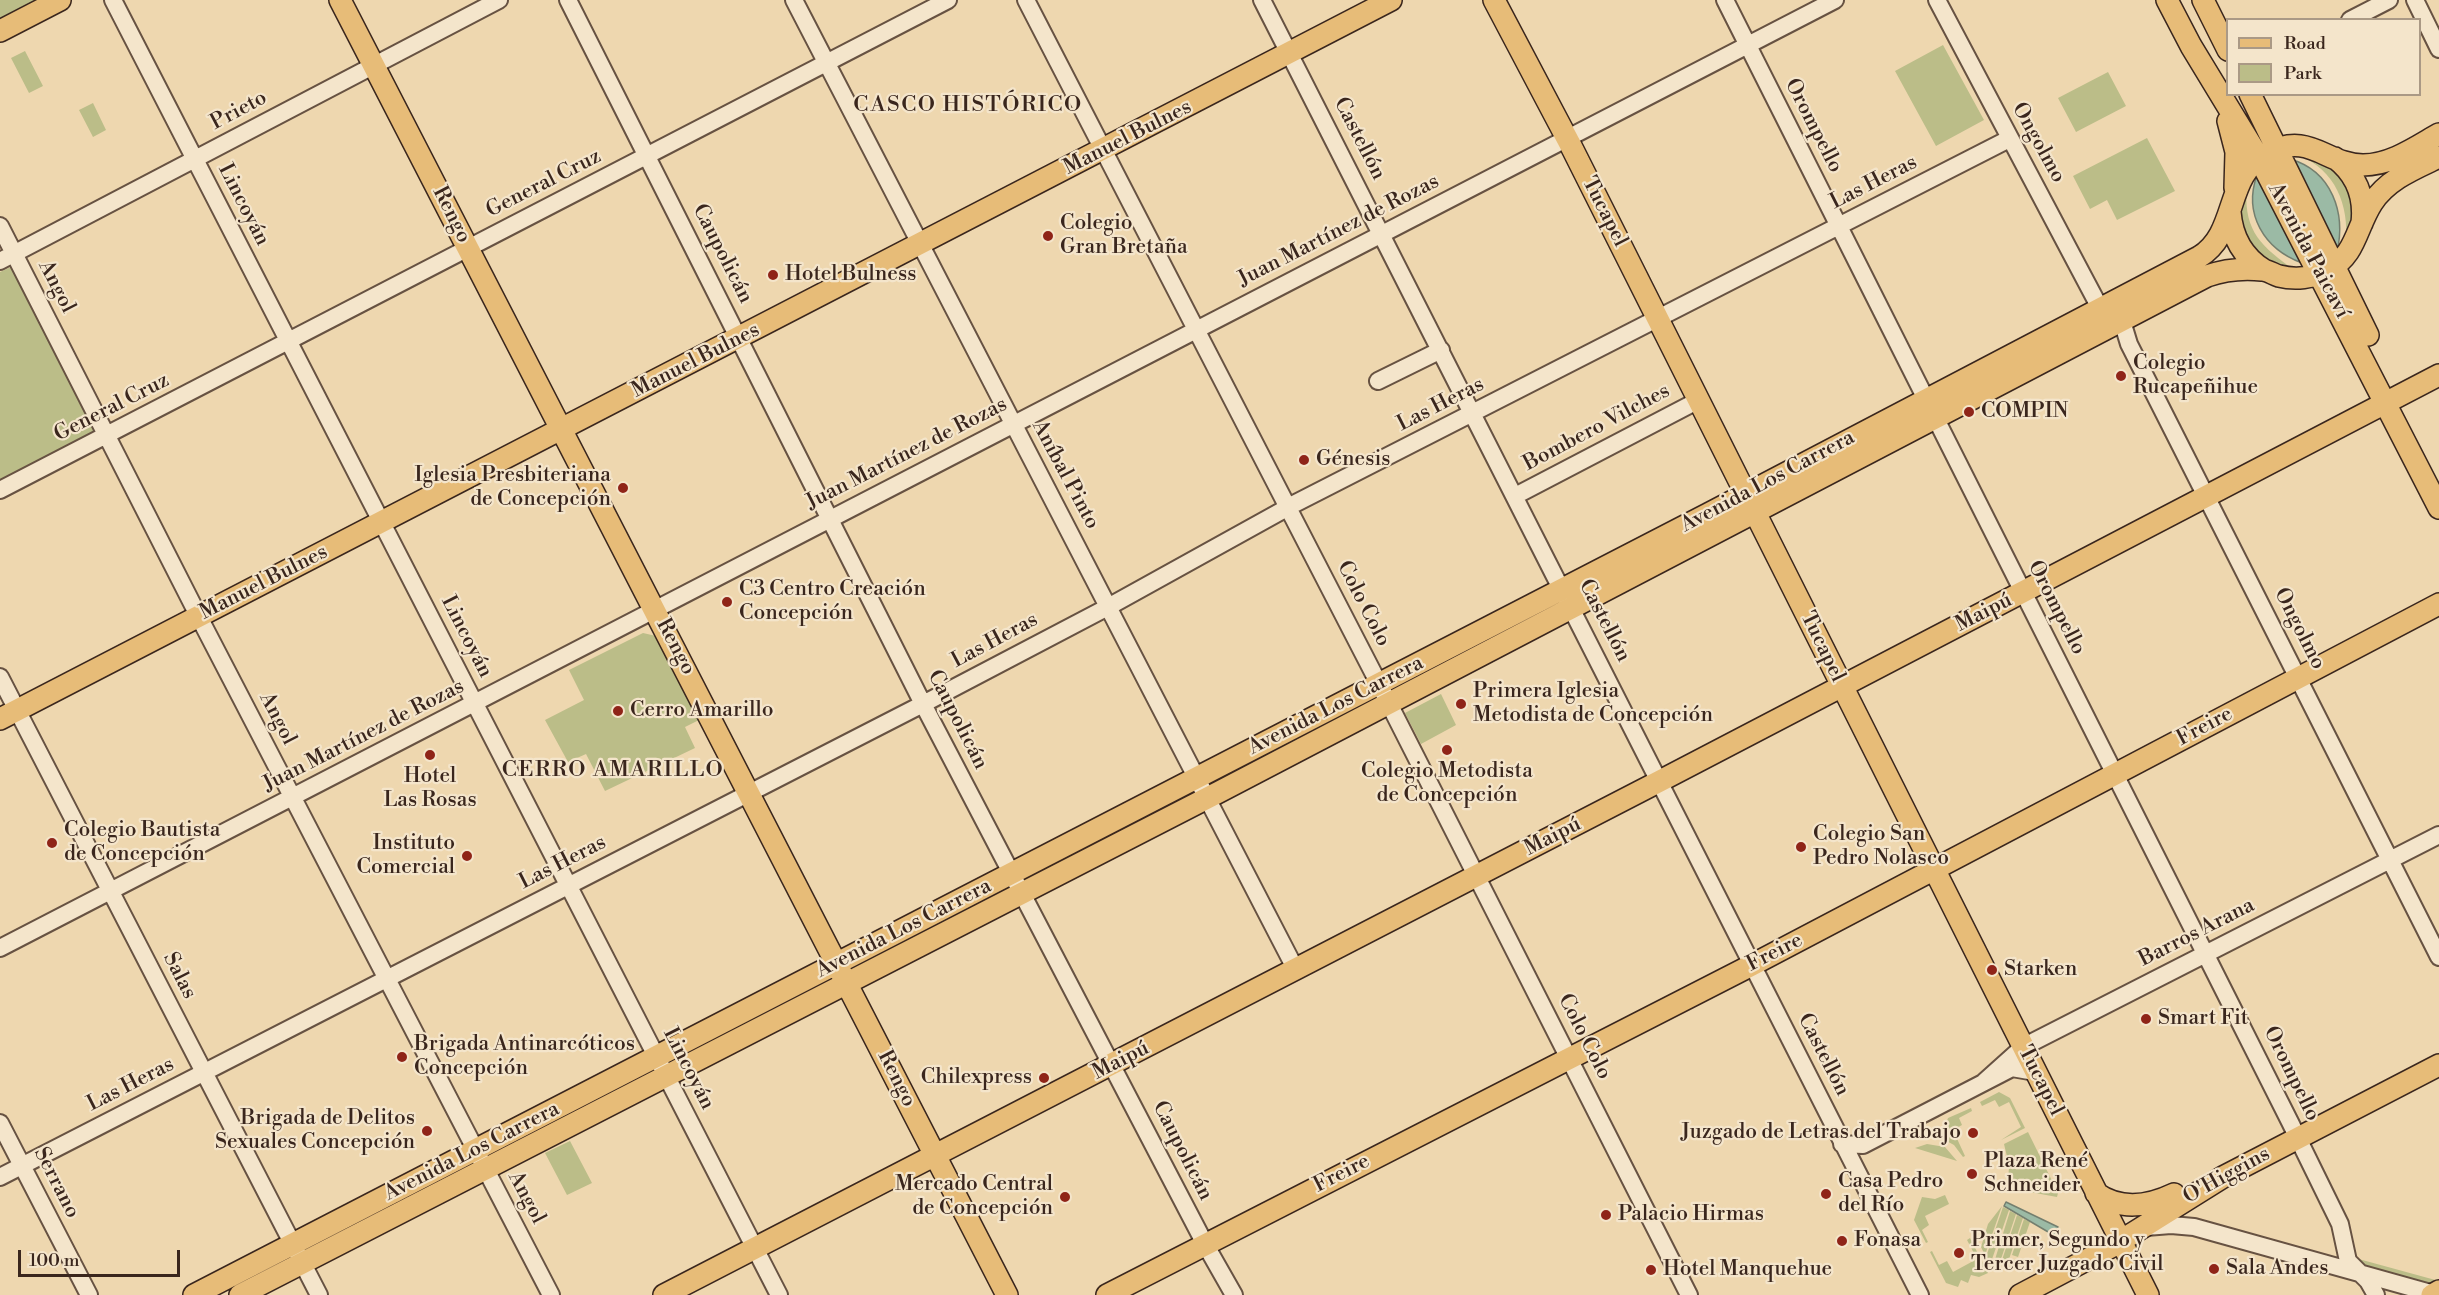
<!DOCTYPE html>
<html>
<head>
<meta charset="utf-8">
<style>
  body { margin:0 }
  #map { position:relative; width:2439px; height:1295px; overflow:hidden; background:#eed7af; font-family:"Libre Bodoni",serif }
  canvas { display:block }
  .legend { position:absolute; left:2226px; top:18px; width:195px; height:78px; box-sizing:border-box; background:#f4e5cb; border:2px solid #aa9985; margin:0; padding:8px 10px; list-style:none; font-size:18px; color:#3a261d }
  .legend li { display:flex; align-items:center; gap:12px; height:30px }
  .legend b { width:30px; border:2px solid #aa9985 }
  .scale { position:absolute; left:18px; top:1250px; width:162px; height:27px; box-sizing:border-box; border:3px solid #3a261d; border-top:0; padding-left:8px; font-size:18px; line-height:21px; white-space:nowrap; color:#3a261d; -webkit-text-stroke:4px #f4e5cb; paint-order:stroke }
</style>
</head>
<body>
<div id="map">
<canvas width="2439" height="1295"></canvas>
<ul class="legend">
<li><b style="height:8px;background:#e7bc78"></b>Road</li>
<li><b style="height:16px;background:#bbbd88"></b>Park</li>
</ul>
<div class="scale">100 m</div>
</div>
<script>
const context = document.querySelector('canvas').getContext('2d');
context.lineJoin = 'round';
function fill(path, color) { context.fillStyle = color; context.fill(path, 'evenodd'); }
function trace(path, color, width, dash) { context.strokeStyle = color; context.lineWidth = width; context.lineCap = dash ? 'butt' : 'round'; context.setLineDash(dash || []); context.stroke(path); }
function drawText(font, color, halo, rows, align = 'center') {
  context.font = font + ' "Libre Bodoni",serif'; context.lineWidth = 4.5; context.setLineDash([]); context.textBaseline = 'middle'; context.strokeStyle = halo; context.fillStyle = color; for (const [text, x, y, turn = 0] of rows) {
    context.save(); context.translate(x, y); context.rotate((+turn || 0) * Math.PI / 180); context.textAlign = isNaN(turn) ? turn : align; if (halo) context.strokeText(text, 0, 0); context.fillText(text, 0, 0); context.restore();
  }
}
const green = new Path2D(`
  M 0,0 L 43,0 L 0,22 Z
  M 1943,45 L 1984,120 L 1936,146 L 1895,71 Z
  M 25,51 L 43,86 L 29,93 L 11,58 Z
  M 2108,72 L 2126,106 L 2076,132 L 2058,98 Z
  M 93,103 L 106,130 L 93,137 L 79,110 Z
  M 2147,138 L 2175,191 L 2117,220 L 2107,200 L 2090,209 L 2073,176 Z
  M 2298,155 L 2324,159 L 2347,182 L 2355,216 L 2346,243 C 2349,205 2336,170 2298,155 Z
  M 2247,184 C 2243,227 2257,243 2290,267 C 2263,259 2242,248 2239,216 C 2238,207 2245,193 2247,184 Z
  M 11,267 L 96,430 L 0,480 L 0,272 Z
  M 643,633 L 656,636 L 699,720 L 685,727 L 695,748 L 605,791 L 586,754 L 568,762 L 545,720 L 584,700 L 569,670 Z
  M 1441,694 L 1456,725 L 1421,744 L 1405,713 Z
  M 1181,796 L 1185,799 L 1028,878 L 1028,876 Z
  M 1999,1092 L 2010,1098 L 2025,1128 L 2001,1140 L 2021,1127 L 2009,1102 L 1999,1107 L 1995,1100 L 1982,1106 L 1980,1102 Z
  M 1971,1108 L 1972,1111 L 1959,1118 L 1962,1125 L 1953,1130 L 1965,1156 L 1963,1157 L 1954,1145 L 1941,1138 L 1948,1118 Z
  M 2028,1132 L 2058,1193 L 2057,1197 L 2008,1188 L 2009,1165 L 2004,1144 Z
  M 570,1141 L 592,1183 L 567,1195 L 545,1153 Z
  M 1927,1144 L 1945,1147 L 1957,1161 L 1915,1148 Z
  M 1945,1195 L 1949,1204 L 1925,1216 L 1929,1225 L 1922,1230 L 1928,1242 L 1926,1243 L 1914,1220 L 1922,1197 L 1935,1199 Z
  M 2002,1206 L 1985,1255 L 1981,1247 L 1988,1224 Z
  M 2003,1207 L 2009,1210 L 1990,1265 L 1986,1257 Z
  M 2010,1211 L 2016,1214 L 1999,1265 L 1992,1269 Z
  M 2017,1215 L 2023,1218 L 2008,1262 L 2002,1260 Z
  M 2024,1219 L 2030,1222 L 2018,1257 L 2012,1255 Z
  M 1970,1238 L 1988,1273 L 1979,1277 L 1971,1275 L 1968,1283 L 1961,1280 L 1958,1287 L 1946,1283 L 1930,1252 L 1932,1251 L 1939,1265 L 1947,1261 L 1953,1272 L 1977,1259 L 1967,1240 Z
  M 2355,1258 L 2439,1281 L 2433,1286 L 2421,1284 L 2419,1280 L 2374,1268 L 2370,1271 Z`);
const water = new Path2D(`
  M 2290,159 C 2332,171 2346,213 2337,252 Z
  M 2257,175 L 2302,263 C 2264,249 2243,214 2257,175 Z
  M 2006,1202 L 2058,1227 L 2055,1236 L 2004,1206 Z`);
const minor = new Path2D(`
  M 113,0 L 779,1295
  M 568,0 L 923,704 L 1205,1244 L 1234,1295
  M 794,0 L 1296,970
  M 1026,0 L 1379,684 L 1689,1295
  M 1262,0 L 1920,1295
  M 1725,0 L 2290,1122 L 2340,1224 L 2348,1261 L 2368,1281 L 2376,1295
  M 1937,0 L 2100,308
  M 2415,0 L 2439,49
  M 2350,20 L 2389,0
  M 0,226 L 199,617 L 551,1295
  M 0,261 L 499,0
  M 2122,321 L 2129,344 L 2439,957
  M 1378,381 L 1441,350
  M 0,490 L 948,0
  M 1515,496 L 1699,400
  M 0,677 L 319,1295
  M 0,948 L 1835,0
  M 1984,1082 L 2023,1047 L 2439,835
  M 0,1123 L 89,1295
  M 1842,1144 L 1863,1145 L 2012,1068 L 2035,1072
  M 0,1177 L 923,704 L 1108,607 L 1294,504 L 2009,139
  M 2146,1227 L 2171,1225 L 2194,1227 L 2438,1295`);
const major = new Path2D(`
  M 340,0 L 1007,1295
  M 1494,0 L 1571,146 L 2148,1295
  M 2167,0 L 2191,46 L 2259,158 L 2439,508
  M 2203,0 L 2228,50
  M 0,31 L 60,0
  M 2250,94 L 2368,335
  M 2228,121 L 2236,152 L 2235,188
  M 2335,158 C 2356,174 2365,197 2362,223
  M 2230,212 C 2232,237 2243,257 2264,270
  M 0,719 L 1391,0
  M 2096,1193 C 2121,1211 2149,1206 2174,1194
  M 194,1295 L 1708,514 L 2199,257 C 2239,233 2224,175 2267,153 C 2310,131 2326,165 2363,165 C 2391,165 2416,147 2439,134
  M 240,1295 L 1219,792 L 2207,276 C 2224,270 2243,268 2262,270 C 2267,270 2273,274 2279,276 C 2295,280 2313,278 2328,270 C 2356,255 2356,228 2372,203 C 2388,179 2414,169 2439,157
  M 664,1295 L 1660,781 L 2439,375
  M 1107,1295 L 1752,965 L 2439,604
  M 2020,1295 L 2111,1247 L 2223,1177 L 2439,1065
  M 2432,1295 L 2439,1291`);
const markers = [
  [1048,236,6,"#8f2418"],
  [773,275,6,"#8f2418"],
  [2121,376,6,"#8f2418"],
  [1969,412,6,"#8f2418"],
  [1304,460,6,"#8f2418"],
  [623,488,6,"#8f2418"],
  [727,602,6,"#8f2418"],
  [1461,704,6,"#8f2418"],
  [618,711,6,"#8f2418"],
  [1447,750,6,"#8f2418"],
  [430,755,6,"#8f2418"],
  [52,843,6,"#8f2418"],
  [1801,847,6,"#8f2418"],
  [467,856,6,"#8f2418"],
  [1992,970,6,"#8f2418"],
  [2146,1019,6,"#8f2418"],
  [402,1057,6,"#8f2418"],
  [1044,1078,6,"#8f2418"],
  [427,1131,6,"#8f2418"],
  [1973,1133,6,"#8f2418"],
  [1972,1174,6,"#8f2418"],
  [1826,1194,6,"#8f2418"],
  [1065,1197,6,"#8f2418"],
  [1606,1215,6,"#8f2418"],
  [1842,1241,6,"#8f2418"],
  [1959,1253,6,"#8f2418"],
  [2214,1269,6,"#8f2418"],
  [1651,1270,6,"#8f2418"]
];
const streetNames = [
  ["Prieto",239,111,-28],
  ["Orompello",1813,126,63],
  ["Manuel Bulnes",1128,138,-27],
  ["Castellón",1359,139,63],
  ["Ongolmo",2038,143,61],
  ["Las Heras",1874,183,-27],
  ["General Cruz",544,184,-27],
  ["Lincoyán",243,205,63],
  ["Tucapel",1604,212,63],
  ["Rengo",451,215,63],
  ["Juan Martínez de Rozas",1339,231,-27],
  ["Avenida Paicaví",2308,251,62],
  ["Caupolicán",722,254,63],
  ["Angol",56,287,63],
  ["Manuel Bulnes",696,361,-27],
  ["Las Heras",1441,405,-27],
  ["General Cruz",112,408,-27],
  ["Bombero Vilches",1597,428,-28],
  ["Juan Martínez de Rozas",907,454,-27],
  ["Aníbal Pinto",1065,475,62],
  ["Avenida Los Carrera",1768,482,-28],
  ["Manuel Bulnes",264,583,-27],
  ["Colo Colo",1363,604,63],
  ["Orompello",2056,608,63],
  ["Maipú",1984,613,-27],
  ["Castellón",1604,621,63],
  ["Ongolmo",2299,629,63],
  ["Lincoyán",466,637,63],
  ["Las Heras",995,641,-28],
  ["Rengo",675,647,62],
  ["Tucapel",1822,647,64],
  ["Avenida Los Carrera",1336,706,-27],
  ["Angol",277,719,63],
  ["Caupolicán",957,720,63],
  ["Freire",2205,727,-28],
  ["Juan Martínez de Rozas",364,736,-27],
  ["Maipú",1553,837,-27],
  ["Las Heras",563,863,-27],
  ["Avenida Los Carrera",904,929,-27],
  ["Barros Arana",2197,933,-27],
  ["Freire",1775,953,-27],
  ["Salas",179,976,63],
  ["Colo Colo",1584,1037,63],
  ["Castellón",1823,1055,63],
  ["Maipú",1121,1061,-27],
  ["Lincoyán",688,1069,63],
  ["Orompello",2291,1074,64],
  ["Rengo",896,1079,63],
  ["Tucapel",2040,1081,63],
  ["Las Heras",131,1085,-27],
  ["Caupolicán",1182,1151,63],
  ["Avenida Los Carrera",472,1152,-27],
  ["Freire",1342,1174,-27],
  ["O'Higgins",2227,1176,-29],
  ["Serrano",56,1183,63],
  ["Angol",526,1198,62]
];
const poiNames = [
  ["Colegio",1060,224],
  ["Gran Bretaña",1060,248],
  ["Hotel Bulness",785,275],
  ["Colegio",2133,364],
  ["Rucapeñihue",2133,388],
  ["COMPIN",1981,412],
  ["Génesis",1316,460],
  ["Iglesia Presbiteriana",611,476,"right"],
  ["de Concepción",611,500,"right"],
  ["C3 Centro Creación",739,590],
  ["Concepción",739,614],
  ["Primera Iglesia",1473,692],
  ["Metodista de Concepción",1473,716],
  ["Cerro Amarillo",630,711],
  ["Colegio Metodista",1447,772,"center"],
  ["de Concepción",1447,796,"center"],
  ["Hotel",430,777,"center"],
  ["Las Rosas",430,801,"center"],
  ["Colegio Bautista",64,831],
  ["de Concepción",64,855],
  ["Colegio San",1813,835],
  ["Pedro Nolasco",1813,859],
  ["Instituto",455,844,"right"],
  ["Comercial",455,868,"right"],
  ["Starken",2004,970],
  ["Smart Fit",2158,1019],
  ["Brigada Antinarcóticos",414,1045],
  ["Concepción",414,1069],
  ["Chilexpress",1032,1078,"right"],
  ["Brigada de Delitos",415,1119,"right"],
  ["Sexuales Concepción",415,1143,"right"],
  ["Juzgado de Letras del Trabajo",1961,1133,"right"],
  ["Plaza René",1984,1162],
  ["Schneider",1984,1186],
  ["Casa Pedro",1838,1182],
  ["del Río",1838,1206],
  ["Mercado Central",1053,1185,"right"],
  ["de Concepción",1053,1209,"right"],
  ["Palacio Hirmas",1618,1215],
  ["Fonasa",1854,1241],
  ["Primer, Segundo y",1971,1241],
  ["Tercer Juzgado Civil",1971,1265],
  ["Sala Andes",2226,1269],
  ["Hotel Manquehue",1663,1270]
];
const neighbourhoodNames = [
  ["CASCO HISTÓRICO",968,106],
  ["CERRO AMARILLO",613,771]
];
fill(green, '#bbbd88');
fill(water, '#9bbaa5');
trace(water, '#747f6f', 1.5);
trace(minor, '#675242', 20);
trace(major, '#3a261d', 24);
trace(minor, '#f4e5cb', 16);
trace(major, '#e7bc78', 21);
for (const [x, y, r, color] of markers) { const dot = new Path2D(); dot.arc(x, y, r, 0, 2 * Math.PI); context.fillStyle = color; context.fill(dot); trace(dot, '#f4e5cb', 2); }
drawText('21px', '#3a261d', '#f4e5cb', streetNames);
drawText('21px', '#3a261d', '#f4e5cb', poiNames, 'left');
context.letterSpacing = '1.5px';
drawText('22px', '#3a261d', '#f4e5cb', neighbourhoodNames);
context.letterSpacing = '0px';
</script>
</body>
</html>
